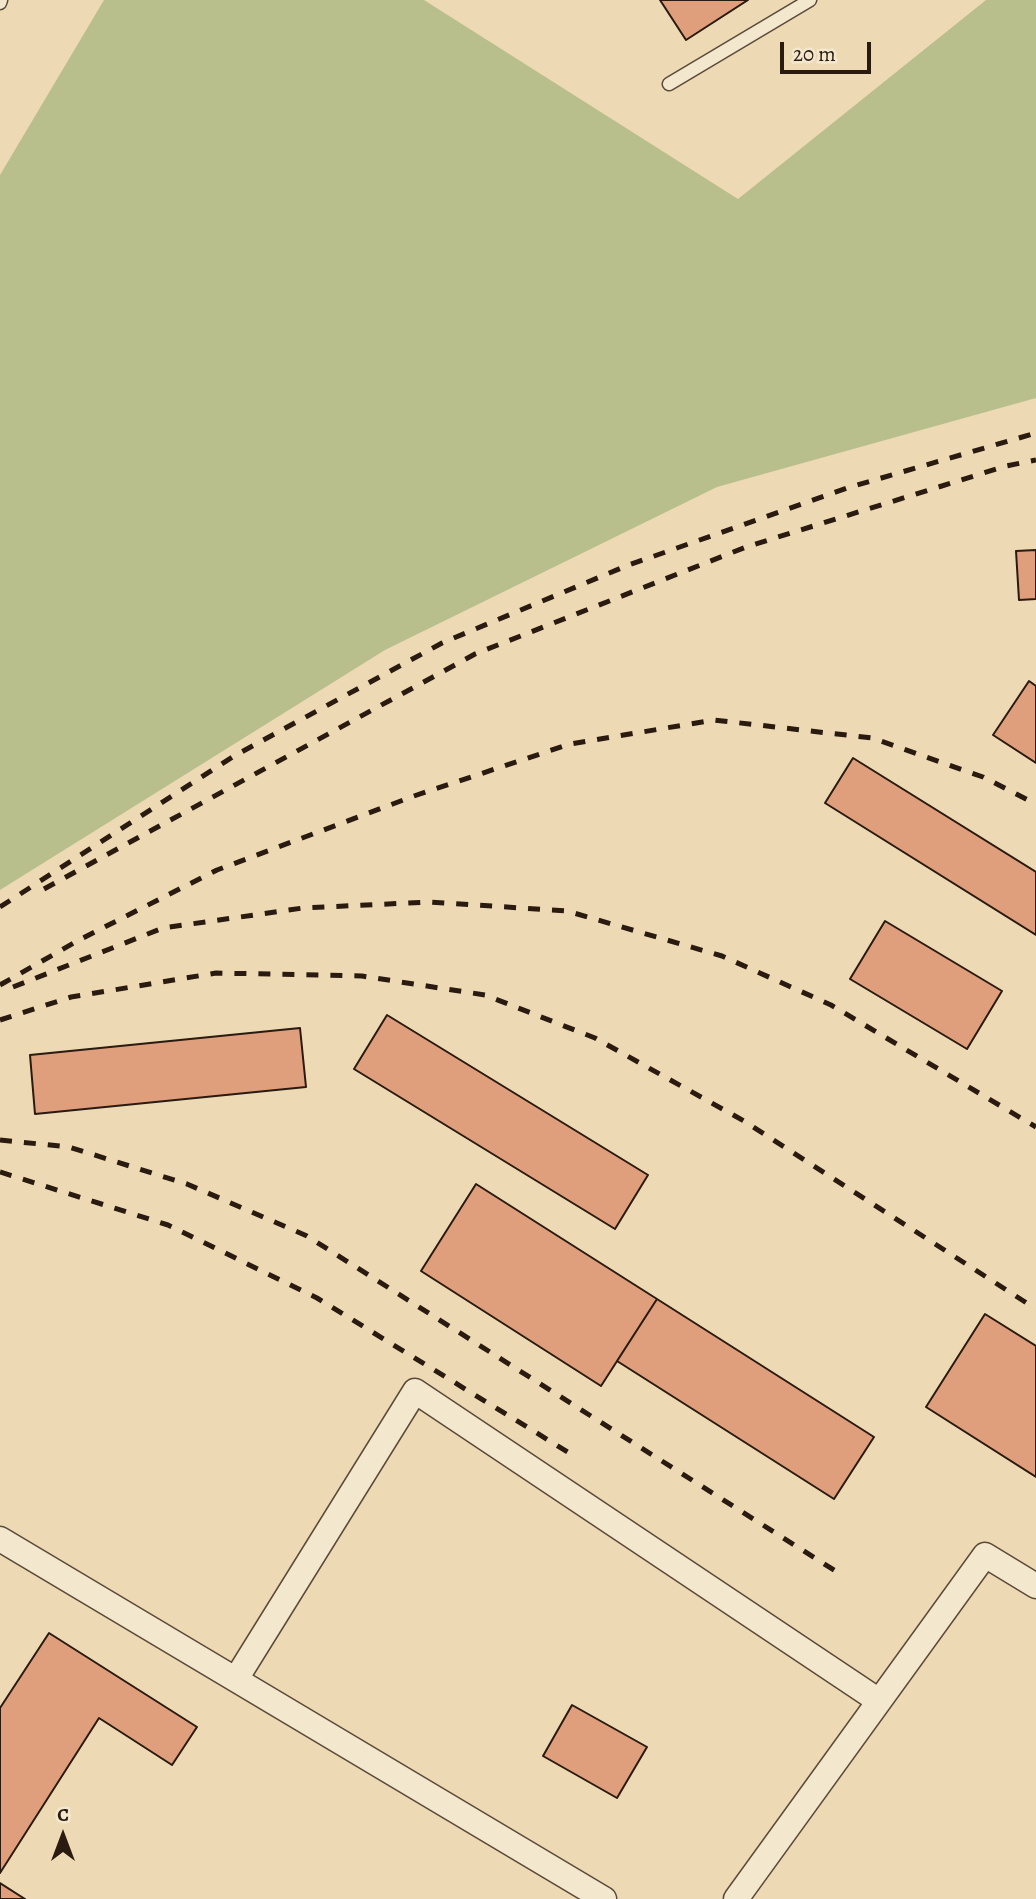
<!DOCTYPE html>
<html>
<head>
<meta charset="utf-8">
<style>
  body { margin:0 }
  #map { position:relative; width:1036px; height:1899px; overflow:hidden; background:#eddab4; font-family:Alegreya,serif }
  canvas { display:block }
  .north { position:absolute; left:28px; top:1801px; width:70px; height:70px; -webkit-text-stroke:5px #f3e7ce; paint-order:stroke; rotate:0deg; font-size:19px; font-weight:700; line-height:28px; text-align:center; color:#2a1a10 }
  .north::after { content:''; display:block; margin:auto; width:24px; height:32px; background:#2a1a10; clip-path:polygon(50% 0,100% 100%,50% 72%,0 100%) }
  .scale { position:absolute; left:780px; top:42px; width:91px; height:32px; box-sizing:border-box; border:4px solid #2a1a10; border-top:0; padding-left:9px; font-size:21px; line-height:24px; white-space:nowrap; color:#2a1a10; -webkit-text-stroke:5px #f3e7ce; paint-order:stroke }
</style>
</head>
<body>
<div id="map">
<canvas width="1036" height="1899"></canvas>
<div class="north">С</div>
<div class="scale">20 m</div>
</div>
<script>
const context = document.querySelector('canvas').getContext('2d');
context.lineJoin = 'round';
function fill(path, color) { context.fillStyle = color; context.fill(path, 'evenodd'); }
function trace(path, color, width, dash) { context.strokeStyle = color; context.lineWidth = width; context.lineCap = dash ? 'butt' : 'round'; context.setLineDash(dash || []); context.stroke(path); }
const green = new Path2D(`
  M 104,0 L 424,0 L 738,199 L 986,0 L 1036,0 L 1036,398 L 717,487 L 385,650 L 0,890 L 0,175 Z`);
const building = new Path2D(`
  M 660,0 L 748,0 L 686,40 Z
  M 1036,550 L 1036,599 L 1019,600 L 1016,551 Z
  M 1029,681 L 1036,686 L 1036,763 L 993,735 Z
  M 853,758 L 1036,872 L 1036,935 L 825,803 Z
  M 885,921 L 1002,991 L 967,1049 L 850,979 Z
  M 387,1015 L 648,1175 L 615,1229 L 354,1069 Z
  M 300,1028 L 306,1087 L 35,1114 L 30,1055 Z
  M 476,1184 L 657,1299 L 601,1386 L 421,1271 Z
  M 657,1299 L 874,1437 L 834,1499 L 617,1361 Z
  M 985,1314 L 1036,1346 L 1036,1477 L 926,1407 Z
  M 49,1633 L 197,1727 L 172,1765 L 99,1718 L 0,1873 L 0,1708 Z
  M 572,1705 L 647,1747 L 617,1798 L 543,1756 Z
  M 0,1883 L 25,1899 L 0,1899 Z`);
const lane = new Path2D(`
  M 0,3 L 1,0
  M 669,84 L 810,0`);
const street = new Path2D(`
  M 0,1539 L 604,1899
  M 236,1679 L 415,1391 L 879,1701
  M 736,1899 L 985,1555 L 1036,1586`);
const rail = new Path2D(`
  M 44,889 L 475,654 L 746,547 L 1006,466 L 1036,460
  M 0,907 L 234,756 L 442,643 L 626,566 L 847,488 L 1036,433
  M 0,985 L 79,940 L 217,870 L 414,796 L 570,744 L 714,720 L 872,738 L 983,777 L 1036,804
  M 13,987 L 163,928 L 303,908 L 430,902 L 567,911 L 722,956 L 831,1005 L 1036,1127
  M 0,1020 L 71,997 L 216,973 L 362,976 L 485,995 L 595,1038 L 744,1121 L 1036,1309
  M 0,1140 L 69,1147 L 187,1184 L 307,1236 L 837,1572
  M 0,1172 L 168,1225 L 317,1298 L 571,1454`);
fill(green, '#b9bf8c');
fill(building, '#df9f7c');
trace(building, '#2a1a10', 2);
trace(lane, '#5b4a39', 15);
trace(street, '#5b4a39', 27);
trace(lane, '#f3e7ce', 12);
trace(street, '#f3e7ce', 24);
trace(rail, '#2a1a10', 5, [12, 12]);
</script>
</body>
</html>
